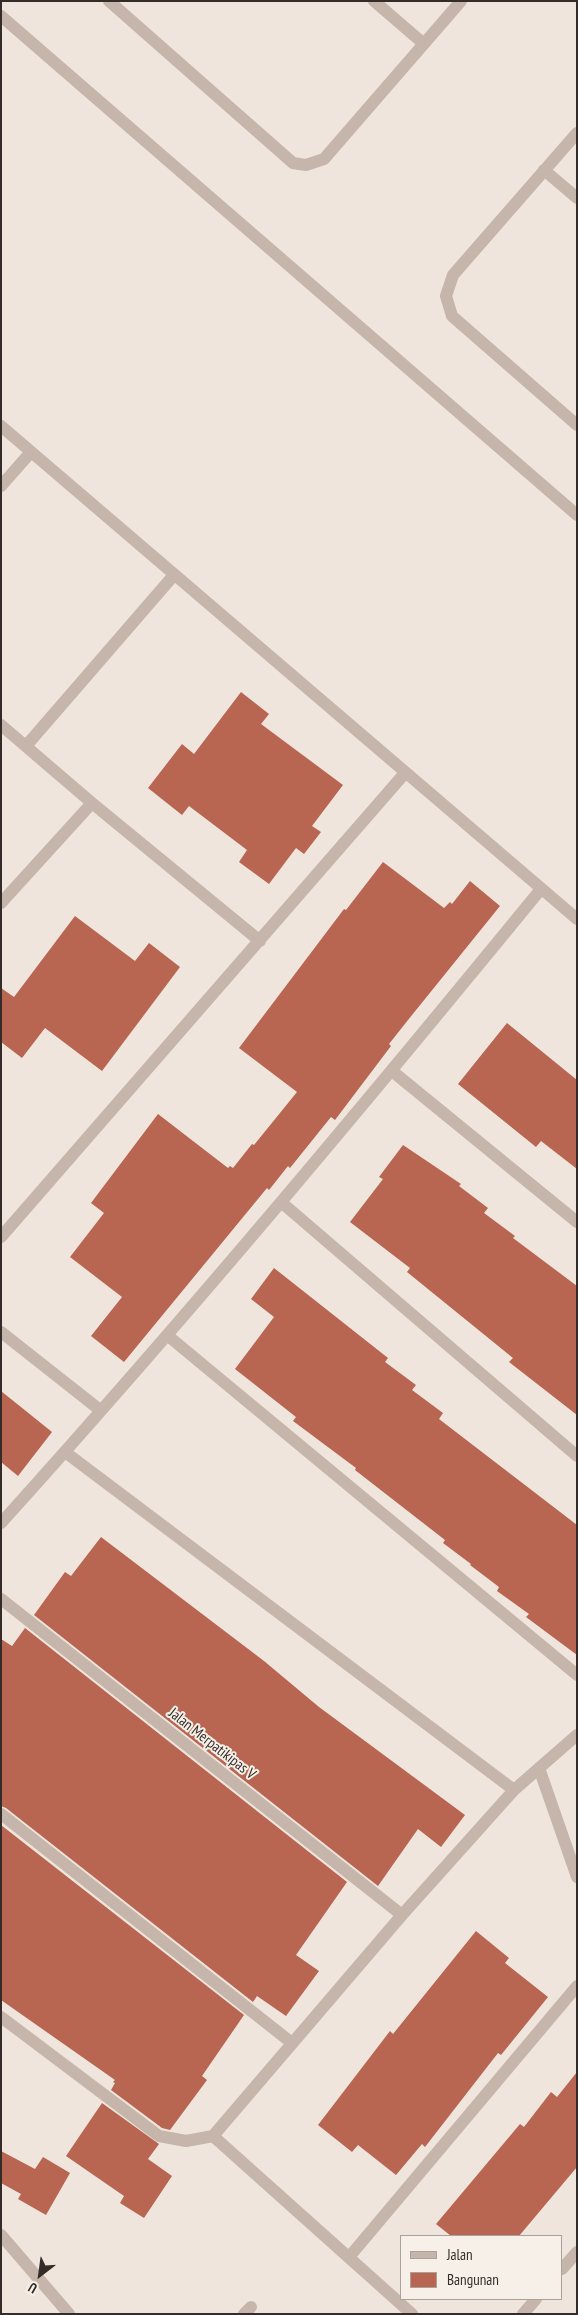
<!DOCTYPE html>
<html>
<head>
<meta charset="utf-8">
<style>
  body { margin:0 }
  #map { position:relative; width:578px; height:2315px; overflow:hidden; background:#efe5dd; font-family:"PT Sans Narrow",sans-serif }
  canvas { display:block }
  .frame { position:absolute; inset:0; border:2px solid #342c29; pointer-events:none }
  .legend { position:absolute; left:400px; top:2235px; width:162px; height:65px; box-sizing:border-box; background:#f7f0e9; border:1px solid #a9a29c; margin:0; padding:6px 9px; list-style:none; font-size:15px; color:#342c29 }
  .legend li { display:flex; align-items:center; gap:10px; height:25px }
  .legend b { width:25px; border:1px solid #a9a29c }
  .north { position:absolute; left:15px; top:2250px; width:50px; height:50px; -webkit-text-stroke:4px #f7f0e9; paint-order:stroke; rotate:210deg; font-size:14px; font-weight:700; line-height:20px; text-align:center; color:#342c29 }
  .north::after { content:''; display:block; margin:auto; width:18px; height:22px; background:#342c29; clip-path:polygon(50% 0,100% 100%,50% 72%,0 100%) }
</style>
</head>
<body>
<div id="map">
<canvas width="578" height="2315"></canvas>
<div class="frame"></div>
<ul class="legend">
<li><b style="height:6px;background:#c6b5aa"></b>Jalan</li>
<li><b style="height:14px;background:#b86551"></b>Bangunan</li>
</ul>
<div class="north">U</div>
</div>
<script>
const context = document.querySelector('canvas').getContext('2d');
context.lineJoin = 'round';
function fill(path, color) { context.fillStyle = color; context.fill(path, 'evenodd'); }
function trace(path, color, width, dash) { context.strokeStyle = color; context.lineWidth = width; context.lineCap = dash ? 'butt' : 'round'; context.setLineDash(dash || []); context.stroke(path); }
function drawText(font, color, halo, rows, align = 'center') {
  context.font = font + ' "PT Sans Narrow",sans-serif'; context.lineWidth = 4; context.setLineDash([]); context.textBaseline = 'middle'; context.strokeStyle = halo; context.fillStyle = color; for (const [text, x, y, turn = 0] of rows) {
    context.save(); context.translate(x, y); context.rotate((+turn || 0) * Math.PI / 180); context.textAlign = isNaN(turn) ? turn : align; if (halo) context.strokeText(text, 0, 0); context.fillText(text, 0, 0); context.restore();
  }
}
const building = new Path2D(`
  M 241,692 L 269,714 L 261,724 L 343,785 L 312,826 L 321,832 L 304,854 L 296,848 L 269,884 L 239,862 L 247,850 L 189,806 L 182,815 L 148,788 L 182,744 L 194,754 Z
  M 383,862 L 444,908 L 450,902 L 452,904 L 470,881 L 500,906 L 408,1020 L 389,1044 L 391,1046 L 335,1120 L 331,1117 L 290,1168 L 288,1166 L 269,1190 L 267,1188 L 124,1362 L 91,1336 L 122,1297 L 70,1257 L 104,1213 L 91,1203 L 158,1114 L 228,1168 L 230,1166 L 233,1168 L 252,1144 L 254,1145 L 297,1092 L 239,1048 L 344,909 L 346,910 Z
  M 75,916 L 135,961 L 149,943 L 180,967 L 102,1071 L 45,1028 L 22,1058 L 1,1042 L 1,988 L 14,997 Z
  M 507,1023 L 577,1080 L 577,1169 L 541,1141 L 536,1147 L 458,1084 Z
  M 403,1145 L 461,1184 L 459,1186 L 488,1208 L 484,1213 L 515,1236 L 513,1238 L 577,1286 L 577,1415 L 509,1362 L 513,1358 L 407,1272 L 410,1268 L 350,1222 L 383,1179 L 379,1177 Z
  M 274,1268 L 388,1358 L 385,1362 L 416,1385 L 412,1390 L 443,1413 L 439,1419 L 577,1525 L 577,1655 L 526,1617 L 529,1614 L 497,1591 L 499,1587 L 470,1565 L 471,1564 L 443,1543 L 445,1540 L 355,1470 L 356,1468 L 293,1421 L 296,1417 L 235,1369 L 274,1317 L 251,1299 Z
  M 1,1391 L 52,1432 L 18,1476 L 1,1462 Z
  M 101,1537 L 264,1661 L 319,1707 L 465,1815 L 441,1847 L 418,1829 L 378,1886 L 34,1615 L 65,1572 L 71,1576 Z
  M 25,1628 L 347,1882 L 296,1955 L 319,1971 L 286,2016 L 257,1996 L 253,2002 L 6,1808 L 1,1806 L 1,1639 L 12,1646 Z
  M 1,1825 L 244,2015 L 202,2076 L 207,2080 L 170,2130 L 162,2128 L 111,2090 L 115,2083 L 113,2082 L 115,2080 L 1,2000 Z
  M 476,1931 L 509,1958 L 505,1963 L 548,1997 L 501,2055 L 498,2053 L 425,2147 L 422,2144 L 396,2175 L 358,2145 L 352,2152 L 318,2125 L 390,2031 L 393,2034 Z
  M 577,2072 L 577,2167 L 519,2236 L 451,2236 L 436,2224 L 520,2124 L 524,2127 L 551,2092 L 557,2097 Z
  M 102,2103 L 159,2144 L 148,2159 L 172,2176 L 144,2218 L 120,2203 L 124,2196 L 66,2156 Z
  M 1,2151 L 35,2169 L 43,2157 L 70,2173 L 46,2215 L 18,2199 L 21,2194 L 1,2183 Z`);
const minor = new Path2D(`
  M 109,1 L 293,163 L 306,165 L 324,159 L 461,1
  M 374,1 L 424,44
  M 1,16 L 577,515
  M 577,133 L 453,275 L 446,296 L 452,316 L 577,425
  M 544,170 L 577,198
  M 1,426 L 577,919
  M 1,486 L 31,452
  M 1,725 L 92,803 L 260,941
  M 26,746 L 174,575
  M 1,903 L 92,803
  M 392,1071 L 577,1222
  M 281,1202 L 577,1456
  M 1,1237 L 405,773
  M 1,1332 L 100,1410
  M 167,1335 L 577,1675
  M 65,1452 L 514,1790
  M 1,1523 C 187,1317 365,1104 541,889
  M 1,1599 L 402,1915
  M 539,1768 L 577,1877
  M 1,1814 L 292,2043
  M 1,2017 L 159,2136 L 186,2141 L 213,2136 L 402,1915 L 514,1790 L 577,1735
  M 213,2136 L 412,2314
  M 1,2235 L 69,2314
  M 350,2256 L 577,1986
  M 562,2269 L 577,2252
  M 244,2314 L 251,2307
  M 523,2314 L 536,2299`);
const streetNames = [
  ["Jalan Merpatikipas V",212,1744,38]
];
fill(building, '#b86551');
trace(minor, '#c6b5aa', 12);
drawText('15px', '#342c29', '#f7f0e9', streetNames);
</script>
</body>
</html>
